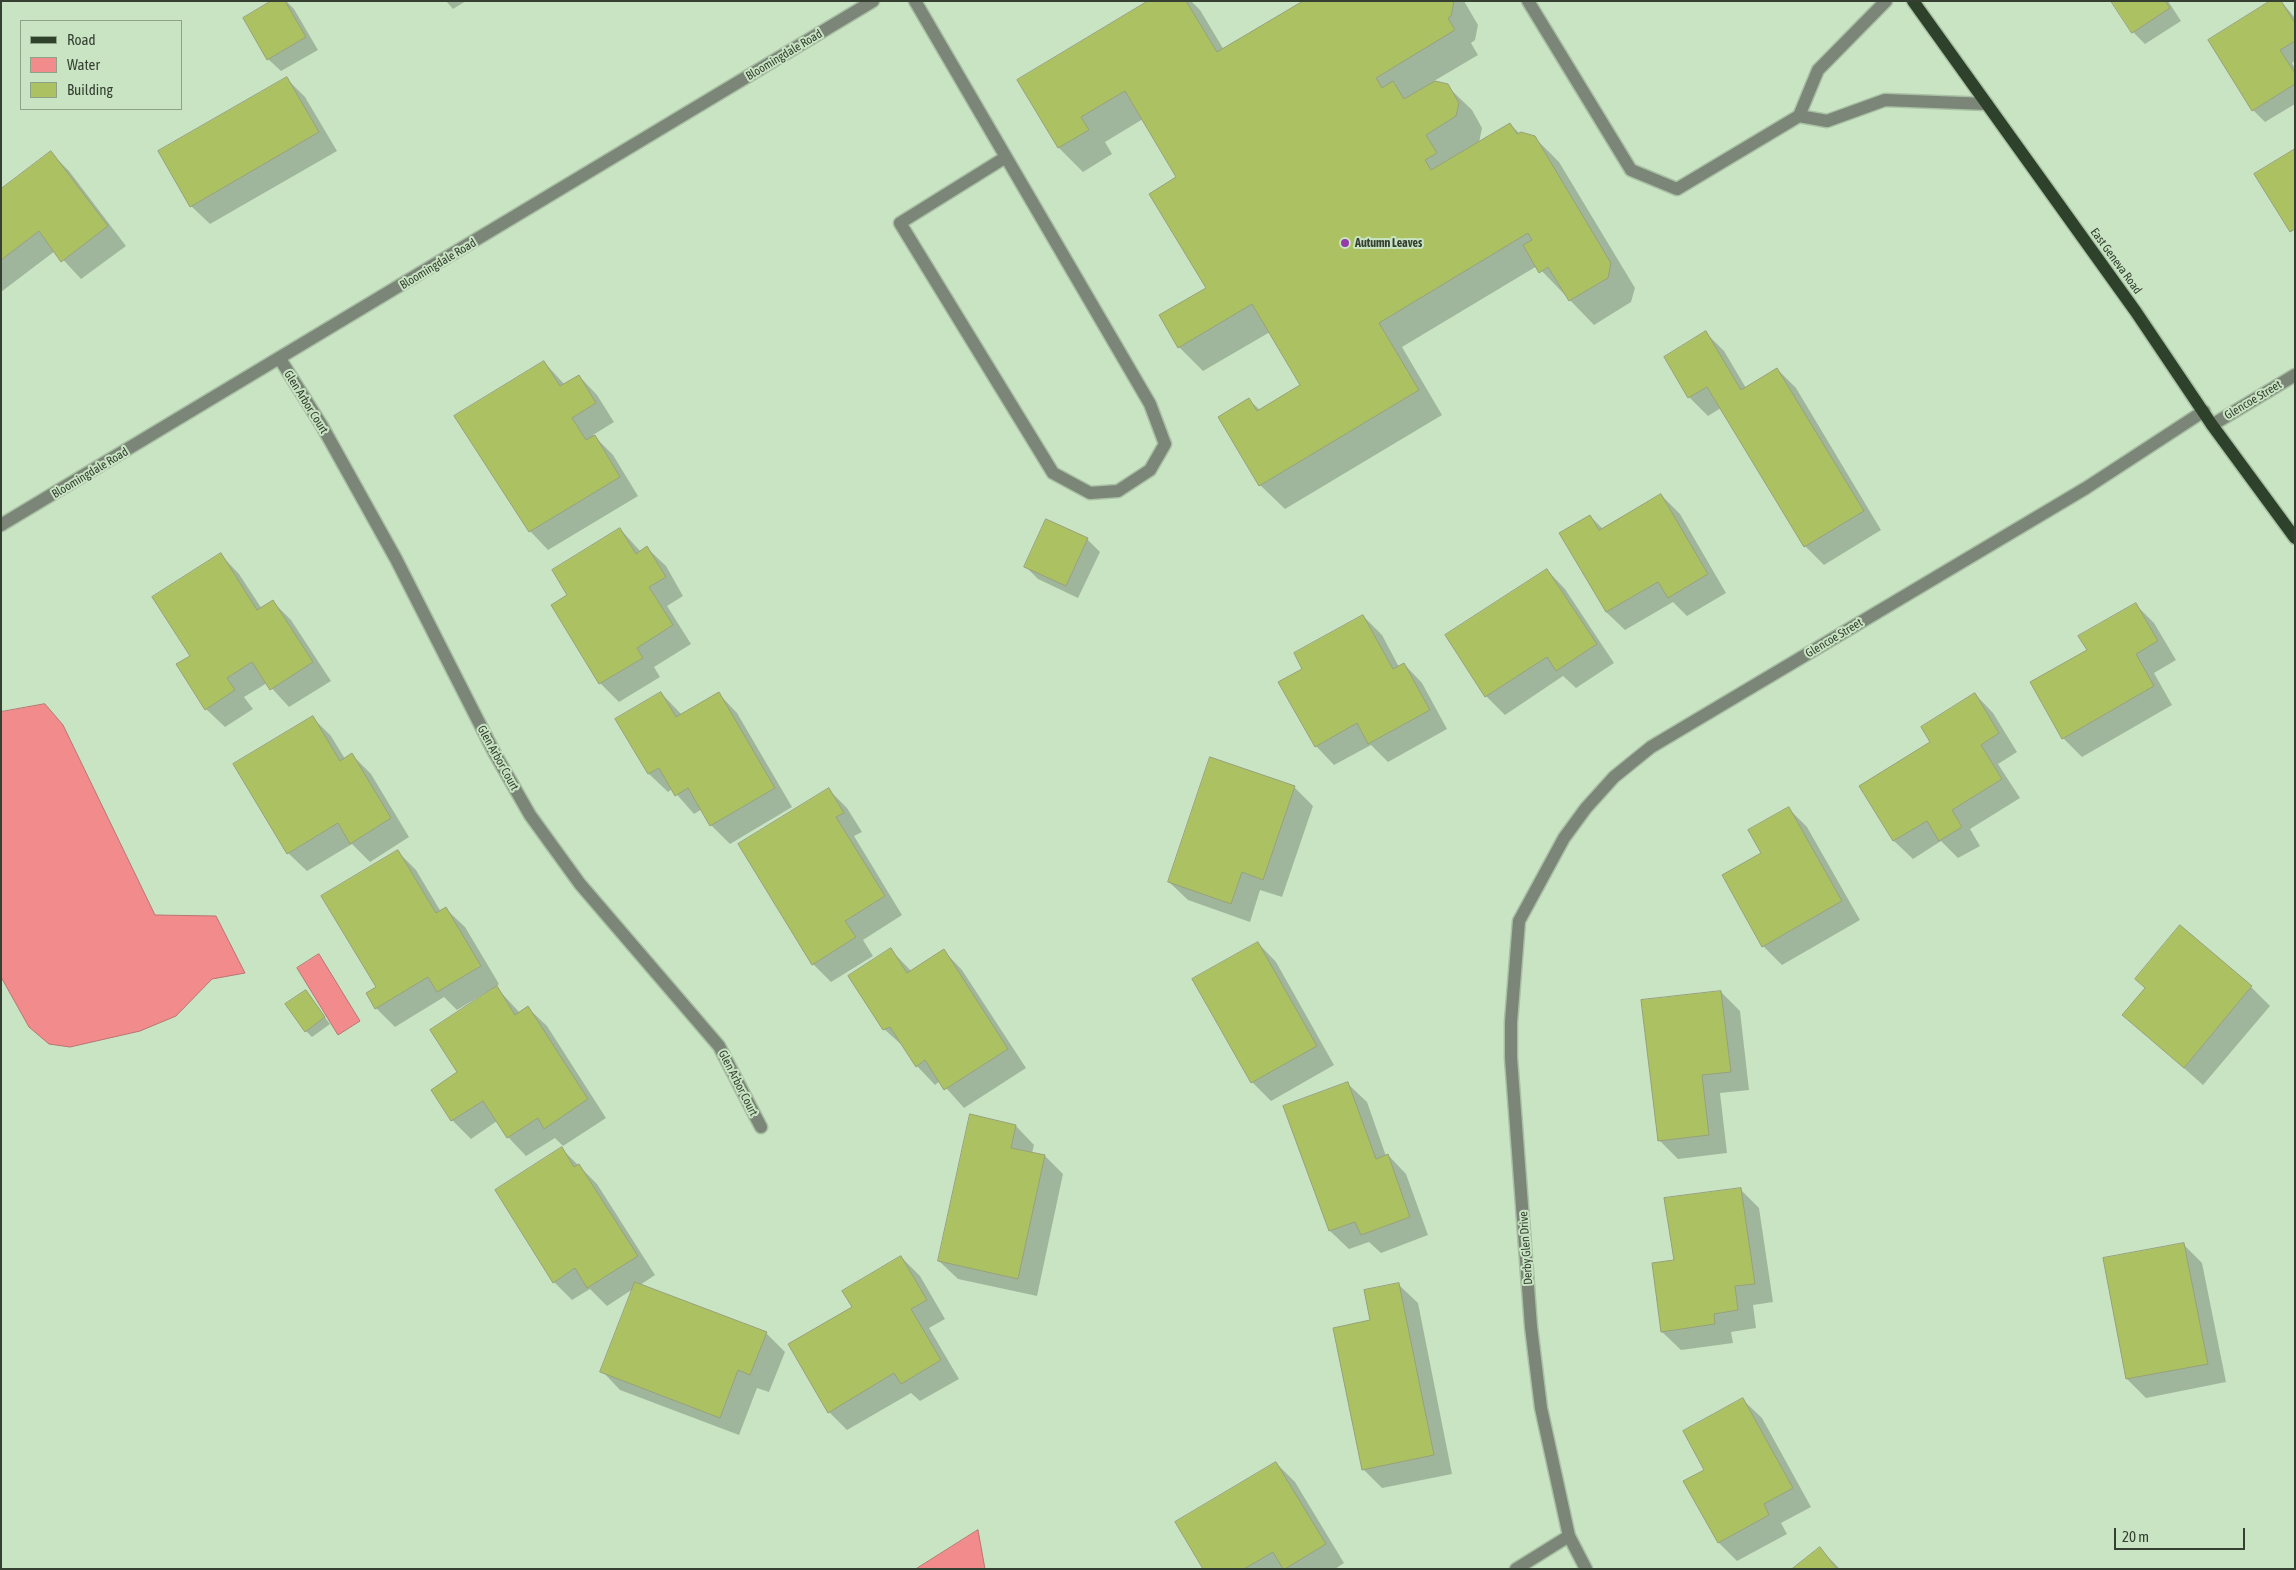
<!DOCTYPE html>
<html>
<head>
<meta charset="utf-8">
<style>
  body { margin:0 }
  #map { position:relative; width:2296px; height:1570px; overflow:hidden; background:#c9e4c3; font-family:"Asap Condensed",sans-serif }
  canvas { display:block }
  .frame { position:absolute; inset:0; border:2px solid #354032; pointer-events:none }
  .legend { position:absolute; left:20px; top:20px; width:162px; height:90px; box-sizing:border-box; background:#c9e4c3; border:1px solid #8ea289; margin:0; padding:6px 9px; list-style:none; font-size:15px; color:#354032 }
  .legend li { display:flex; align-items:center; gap:10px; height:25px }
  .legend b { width:25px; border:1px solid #8ea289 }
  .scale { position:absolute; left:2114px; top:1528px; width:131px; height:22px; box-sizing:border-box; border:2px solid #354032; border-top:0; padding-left:6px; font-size:15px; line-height:18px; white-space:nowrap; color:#354032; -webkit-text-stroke:4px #c9e4c3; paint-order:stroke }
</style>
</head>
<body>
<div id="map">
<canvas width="2296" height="1570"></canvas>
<div class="frame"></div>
<ul class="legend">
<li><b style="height:6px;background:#2e412a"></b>Road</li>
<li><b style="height:14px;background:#f28b8c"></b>Water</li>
<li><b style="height:14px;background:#acc262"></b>Building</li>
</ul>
<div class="scale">20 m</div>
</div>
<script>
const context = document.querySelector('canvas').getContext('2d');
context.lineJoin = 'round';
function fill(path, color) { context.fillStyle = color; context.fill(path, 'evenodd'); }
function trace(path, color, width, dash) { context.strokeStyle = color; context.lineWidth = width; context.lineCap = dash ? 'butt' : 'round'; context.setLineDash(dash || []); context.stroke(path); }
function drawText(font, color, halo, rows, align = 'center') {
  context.font = font + ' "Asap Condensed",sans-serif'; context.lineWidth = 4; context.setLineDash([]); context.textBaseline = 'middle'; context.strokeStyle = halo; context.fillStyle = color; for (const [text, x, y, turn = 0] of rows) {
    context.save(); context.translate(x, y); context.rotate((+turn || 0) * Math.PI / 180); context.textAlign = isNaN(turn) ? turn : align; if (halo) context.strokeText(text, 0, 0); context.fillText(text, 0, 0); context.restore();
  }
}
const water = new Path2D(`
  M 45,704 L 63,725 L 155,915 L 216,916 L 245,973 L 212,979 L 176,1016 L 140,1031 L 70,1047 L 49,1044 L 29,1027 L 1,977 L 1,712 Z
  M 319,954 L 360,1021 L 338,1035 L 297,968 Z
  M 978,1530 L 985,1569 L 916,1569 Z`);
const shadow = new Path2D(`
  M 274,1 L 286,1 L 294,9 L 318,50 L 281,71 L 268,59 Z
  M 446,1 L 466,1 L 453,9 Z
  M 1151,1 L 1191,1 L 1200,10 L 1224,50 L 1305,1 L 1464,1 L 1478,25 L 1475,40 L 1471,43 L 1478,55 L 1434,81 L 1447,86 L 1472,110 L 1482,128 L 1479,143 L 1510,124 L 1520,134 L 1534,137 L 1559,162 L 1635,288 L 1631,302 L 1594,325 L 1537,266 L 1402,347 L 1442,415 L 1285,509 L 1260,485 L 1220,417 L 1249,400 L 1260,410 L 1302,385 L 1270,332 L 1203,371 L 1179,347 L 1160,316 L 1208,288 L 1178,178 L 1143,119 L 1105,142 L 1112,154 L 1083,172 L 1059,148 L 1019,80 Z
  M 2113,1 L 2168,1 L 2181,21 L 2145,44 L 2133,32 Z
  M 2281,1 L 2295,18 L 2295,61 L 2292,63 L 2295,68 L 2295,104 L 2265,122 L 2253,110 Z
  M 286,78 L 305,97 L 337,151 L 210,224 L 191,206 Z
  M 51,153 L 69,171 L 126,246 L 81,279 L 55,251 L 1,292 L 1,191 Z
  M 1706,333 L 1724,351 L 1746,388 L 1777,369 L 1796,388 L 1881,530 L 1824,565 L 1805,546 L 1721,408 L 1708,416 L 1689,397 Z
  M 544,362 L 565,385 L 579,376 L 597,395 L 614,422 L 593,435 L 613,455 L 638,496 L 548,550 L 530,531 Z
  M 1661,495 L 1680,514 L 1726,593 L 1687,616 L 1673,602 L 1625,630 L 1606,612 L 1590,516 L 1603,529 Z
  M 620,529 L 641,552 L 647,548 L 666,566 L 683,596 L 667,606 L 691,644 L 654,667 L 660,677 L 619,702 L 600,683 L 569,595 Z
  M 1087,539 L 1100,552 L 1078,598 L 1038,579 L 1026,567 Z
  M 221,555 L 239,574 L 262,609 L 273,602 L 291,620 L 331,681 L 289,707 L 267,683 L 244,697 L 253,709 L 225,727 L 206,709 L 191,656 Z
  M 1547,570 L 1565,589 L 1614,663 L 1576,688 L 1563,676 L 1505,715 L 1486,696 Z
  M 2135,604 L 2154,623 L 2176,660 L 2154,673 L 2172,705 L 2082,757 L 2063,738 L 2032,682 L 2088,650 Z
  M 1363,616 L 1382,635 L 1399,667 L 1404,664 L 1422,683 L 1447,729 L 1388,762 L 1371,745 L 1334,765 L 1316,746 L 1304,669 Z
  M 661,693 L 682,715 L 719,694 L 737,713 L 792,807 L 730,844 L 711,825 L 702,809 L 694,814 L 672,789 L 668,792 L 649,774 L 617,719 Z
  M 1975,694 L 1993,713 L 2017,752 L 1998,764 L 2020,798 L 1970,829 L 1980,846 L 1958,858 L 1941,841 L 1913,859 L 1894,841 L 1860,786 L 1931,742 Z
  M 312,717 L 331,736 L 345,759 L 352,755 L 371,774 L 409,837 L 370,862 L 352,844 L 307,871 L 288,853 Z
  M 1294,787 L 1313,806 L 1282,897 L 1260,890 L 1250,922 L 1188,900 L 1169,882 Z
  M 829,790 L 847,808 L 862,832 L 854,836 L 902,915 L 863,940 L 873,956 L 831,982 L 813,964 Z
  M 1789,809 L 1807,827 L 1860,920 L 1782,965 L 1763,946 L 1763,854 Z
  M 398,852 L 416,870 L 441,912 L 446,909 L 465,927 L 499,984 L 496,987 L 520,1013 L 528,1008 L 547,1026 L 606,1118 L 563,1146 L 555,1138 L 526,1156 L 508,1137 L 497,1121 L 471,1139 L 452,1120 L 433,1090 L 459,1073 L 494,990 L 492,989 L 457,1010 L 444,997 L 395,1027 L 376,1008 Z
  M 1258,943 L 1276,962 L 1334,1065 L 1271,1101 L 1252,1082 L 1193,979 Z
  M 891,950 L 912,972 L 944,951 L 962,970 L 1026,1068 L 964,1108 L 940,1081 L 935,1085 L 917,1066 L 904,1047 L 884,1029 L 850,977 Z
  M 2251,987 L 2270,1006 L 2203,1085 L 2124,1015 Z
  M 306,992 L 330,1024 L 312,1037 L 306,1031 Z
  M 1721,992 L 1740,1011 L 1749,1090 L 1720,1093 L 1727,1153 L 1678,1159 L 1659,1140 Z
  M 1348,1084 L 1367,1102 L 1386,1156 L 1388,1155 L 1406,1174 L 1428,1235 L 1381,1253 L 1369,1242 L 1349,1249 L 1330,1231 Z
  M 1016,1126 L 1034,1145 L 1032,1153 L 1045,1156 L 1063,1174 L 1037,1296 L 958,1279 L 939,1261 Z
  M 562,1149 L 597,1184 L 655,1275 L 640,1285 L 766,1333 L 785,1352 L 769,1392 L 757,1388 L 739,1435 L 620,1390 L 602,1371 L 633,1289 L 607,1306 L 590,1289 L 572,1300 L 554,1282 Z
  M 1740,1189 L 1759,1208 L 1773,1302 L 1753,1305 L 1756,1328 L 1731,1332 L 1733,1343 L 1681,1350 L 1662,1332 L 1675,1261 Z
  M 2183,1244 L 2202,1263 L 2226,1382 L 2146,1398 L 2127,1379 L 2104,1259 Z
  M 901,1257 L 920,1276 L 945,1319 L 929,1328 L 959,1379 L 920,1401 L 911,1393 L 847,1430 L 829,1412 Z
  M 1399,1285 L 1418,1303 L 1452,1474 L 1382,1488 L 1363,1469 L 1372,1321 Z
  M 1743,1400 L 1762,1418 L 1811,1507 L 1781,1523 L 1787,1534 L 1737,1561 L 1719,1543 L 1706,1470 Z
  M 1276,1463 L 1295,1482 L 1344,1563 L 1335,1569 L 1204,1569 Z
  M 1820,1549 L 1840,1569 L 1794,1569 Z`);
const building = new Path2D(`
  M 271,1 L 285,1 L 306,37 L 267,60 L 243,18 Z
  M 1148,1 L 1186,1 L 1217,52 L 1303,1 L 1454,1 L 1451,16 L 1448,18 L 1455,30 L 1376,78 L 1382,88 L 1393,81 L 1404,99 L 1435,81 L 1448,84 L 1459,103 L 1456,116 L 1426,135 L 1437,153 L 1425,160 L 1431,170 L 1510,123 L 1517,134 L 1521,132 L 1535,136 L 1611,263 L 1608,278 L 1569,301 L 1548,267 L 1539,273 L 1523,245 L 1532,240 L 1528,233 L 1379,323 L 1419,390 L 1259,486 L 1218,417 L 1249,398 L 1257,411 L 1300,385 L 1252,304 L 1178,348 L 1159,315 L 1206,288 L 1149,194 L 1176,177 L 1125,91 L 1081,117 L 1089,130 L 1058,148 L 1017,80 Z
  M 2111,1 L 2165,1 L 2170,8 L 2132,33 Z
  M 2270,1 L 2281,1 L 2295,23 L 2295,41 L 2280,50 L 2295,73 L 2295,84 L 2252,111 L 2208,40 Z
  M 287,77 L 319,132 L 190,207 L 158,151 Z
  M 2295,149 L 2295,229 L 2290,232 L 2254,174 Z
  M 51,151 L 108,226 L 61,262 L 39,231 L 1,260 L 1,189 Z
  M 1706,331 L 1741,390 L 1777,368 L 1864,511 L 1804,547 L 1707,387 L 1688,398 L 1664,357 Z
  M 544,361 L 560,386 L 579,375 L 596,403 L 572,418 L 586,440 L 595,435 L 620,477 L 529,532 L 454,416 Z
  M 1661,494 L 1708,574 L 1668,598 L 1658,582 L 1606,612 L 1559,533 L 1590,515 L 1599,530 Z
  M 1046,519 L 1088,538 L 1066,586 L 1024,567 Z
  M 620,528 L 636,554 L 647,546 L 666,577 L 649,587 L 673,625 L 637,648 L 643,658 L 599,684 L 551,605 L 567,595 L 552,570 Z
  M 221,553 L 257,610 L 273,600 L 313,662 L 270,690 L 252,662 L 227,678 L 235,690 L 205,710 L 176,664 L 190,656 L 152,597 Z
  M 1547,569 L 1597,644 L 1556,671 L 1547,657 L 1485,697 L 1445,635 Z
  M 2136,603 L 2158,641 L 2136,654 L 2154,686 L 2062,739 L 2030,682 L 2087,650 L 2078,636 Z
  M 1363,615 L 1393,669 L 1404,663 L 1430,710 L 1368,744 L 1357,723 L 1315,747 L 1278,682 L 1302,669 L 1294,653 Z
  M 661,692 L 676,717 L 719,692 L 775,788 L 710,826 L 688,788 L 675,796 L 659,768 L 648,774 L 615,719 Z
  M 1975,693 L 1999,733 L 1981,745 L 2002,779 L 1952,810 L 1962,827 L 1939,841 L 1927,821 L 1893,841 L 1859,786 L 1930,742 L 1921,727 Z
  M 313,716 L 340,761 L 352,753 L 391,818 L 350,844 L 338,823 L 287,854 L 233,764 Z
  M 1210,757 L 1295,786 L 1263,880 L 1242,872 L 1231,904 L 1168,882 Z
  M 829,788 L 844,813 L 836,817 L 885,896 L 845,921 L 856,937 L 812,965 L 738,844 Z
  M 1789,807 L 1842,901 L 1762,947 L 1722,875 L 1761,853 L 1748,830 Z
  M 398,850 L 436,913 L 446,907 L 481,966 L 437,992 L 428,977 L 375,1009 L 366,993 L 376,987 L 321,896 Z
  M 2180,925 L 2252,986 L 2184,1068 L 2122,1015 L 2145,988 L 2135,979 Z
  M 1258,942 L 1317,1046 L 1251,1083 L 1192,979 Z
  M 891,948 L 907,973 L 944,949 L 1008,1049 L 944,1090 L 925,1060 L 916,1067 L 890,1027 L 883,1030 L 848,976 Z
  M 497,986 L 515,1015 L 528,1006 L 588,1099 L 544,1129 L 538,1118 L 507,1138 L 483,1101 L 451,1121 L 431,1090 L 457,1072 L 430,1030 Z
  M 306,990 L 325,1017 L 305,1032 L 285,1004 Z
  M 1721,991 L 1731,1072 L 1702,1075 L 1709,1135 L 1658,1141 L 1641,1000 Z
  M 1348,1082 L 1376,1159 L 1388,1154 L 1410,1217 L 1361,1235 L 1355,1222 L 1329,1231 L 1283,1106 Z
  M 970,1114 L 1016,1125 L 1011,1148 L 1045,1155 L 1018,1279 L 938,1261 Z
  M 562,1147 L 574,1167 L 579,1164 L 638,1256 L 587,1288 L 575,1268 L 553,1283 L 495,1190 Z
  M 1741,1188 L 1755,1284 L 1735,1286 L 1738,1310 L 1714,1314 L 1715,1324 L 1661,1332 L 1652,1263 L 1674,1260 L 1664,1198 Z
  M 2184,1243 L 2208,1364 L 2126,1379 L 2103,1258 Z
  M 901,1256 L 927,1300 L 911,1309 L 941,1360 L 901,1384 L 894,1373 L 828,1413 L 788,1344 L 852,1307 L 842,1291 Z
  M 635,1282 L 767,1332 L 750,1375 L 738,1370 L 720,1418 L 600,1372 Z
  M 1399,1283 L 1434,1455 L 1362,1470 L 1333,1328 L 1370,1320 L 1364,1290 Z
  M 1743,1398 L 1793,1488 L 1764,1504 L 1769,1515 L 1718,1543 L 1683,1481 L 1704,1470 L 1683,1431 Z
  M 1276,1462 L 1326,1544 L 1285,1569 L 1283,1569 L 1273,1552 L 1244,1569 L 1203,1569 L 1175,1522 Z
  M 1820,1547 L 1837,1569 L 1792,1569 Z`);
const minor = new Path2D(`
  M 915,1 L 1150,404 L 1165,444 L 1150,470 L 1118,491 L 1090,493 L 1053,473 L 900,223 L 1006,157
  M 1528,1 L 1631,170 L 1677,189 L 1799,116 L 1818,70 L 1886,1
  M 1799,116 L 1827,121 L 1885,100 L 1987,104
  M 280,359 L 322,426 L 396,559 L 494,752 L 530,815 L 580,884 L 719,1046 L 761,1127
  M 2212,425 L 2295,375
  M 1,525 L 873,1
  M 1516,1569 L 1569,1536
  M 1586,1569 L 1569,1536 L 1541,1408 L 1531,1327 L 1511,1058 L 1511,1022 L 1519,921 L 1564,838 L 1586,808 L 1614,777 L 1651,747 L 2086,488 L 2204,411`);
const major = new Path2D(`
  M 1913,1 L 2136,312 L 2212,425 L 2295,538`);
const markers = [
  [1345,243,5,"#953ca8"]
];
const streetNames = [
  ["Bloomingdale Road",784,55,-31],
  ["East Geneva Road",2116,261,54],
  ["Bloomingdale Road",438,264,-31],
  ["Glencoe Street",2253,400,-31],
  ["Glen Arbor Court",306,402,58],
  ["Bloomingdale Road",90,473,-31],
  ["Glencoe Street",1834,638,-31],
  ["Glen Arbor Court",498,758,61],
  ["Glen Arbor Court",738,1083,63],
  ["Derby Glen Drive",1526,1248,-94]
];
const poiNames = [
  ["Autumn Leaves",1355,243]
];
fill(water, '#f28b8c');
trace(water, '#b97471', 1);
fill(shadow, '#0003');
fill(building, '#acc262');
trace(building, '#96a07b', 1);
trace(minor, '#a8c0a3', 15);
trace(major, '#a8c0a3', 15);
trace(minor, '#7b8578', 12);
trace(major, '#2e412a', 12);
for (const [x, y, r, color] of markers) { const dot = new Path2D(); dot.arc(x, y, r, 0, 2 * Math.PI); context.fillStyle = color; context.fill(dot); trace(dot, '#c9e4c3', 2); }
drawText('12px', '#354032', '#c9e4c3', streetNames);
drawText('bold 12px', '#354032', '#c9e4c3', poiNames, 'left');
</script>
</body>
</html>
